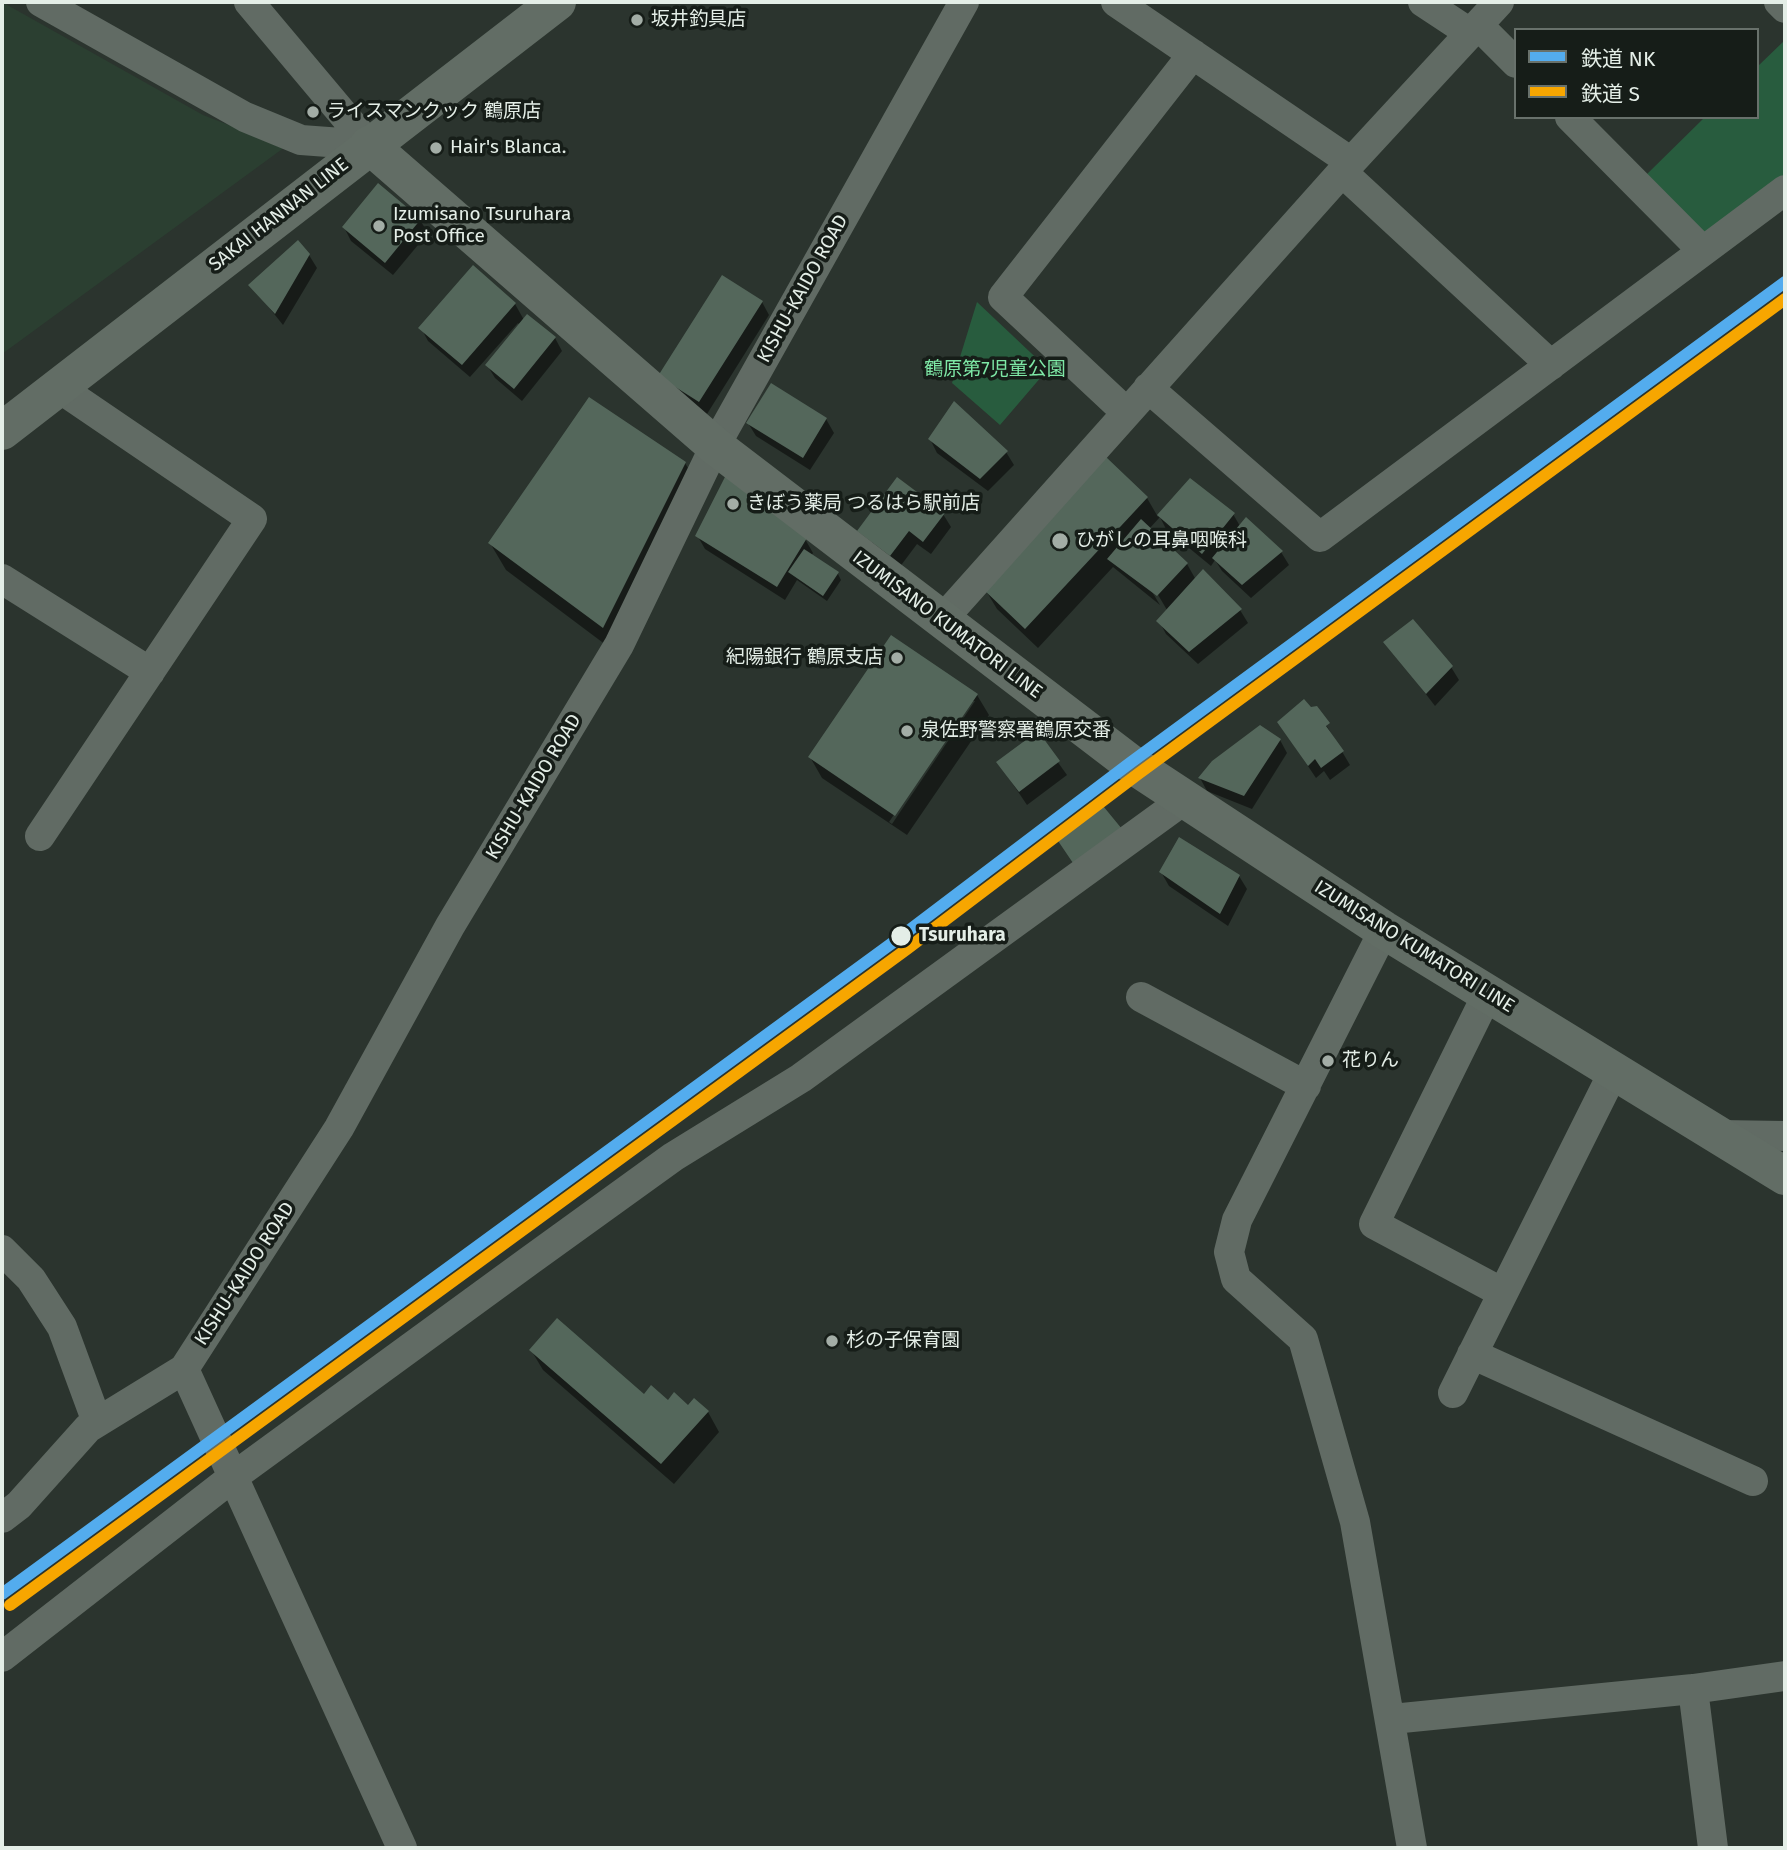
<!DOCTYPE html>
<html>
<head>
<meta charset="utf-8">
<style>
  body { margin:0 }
  #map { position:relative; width:1787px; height:1850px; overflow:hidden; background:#2b342e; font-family:"Fira Sans","Noto Sans JP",sans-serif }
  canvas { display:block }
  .frame { position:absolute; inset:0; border:4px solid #e4eee7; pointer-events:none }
  .legend { position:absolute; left:1514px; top:28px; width:245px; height:91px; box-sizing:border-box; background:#161d18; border:2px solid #68716b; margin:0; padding:9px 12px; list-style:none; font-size:21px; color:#e4eee7 }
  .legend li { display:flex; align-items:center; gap:14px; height:35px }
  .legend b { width:35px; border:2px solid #68716b }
</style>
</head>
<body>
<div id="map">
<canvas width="1787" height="1850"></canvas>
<div class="frame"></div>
<ul class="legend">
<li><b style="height:9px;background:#53acee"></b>鉄道 NK</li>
<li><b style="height:9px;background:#f7a600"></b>鉄道 S</li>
</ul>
</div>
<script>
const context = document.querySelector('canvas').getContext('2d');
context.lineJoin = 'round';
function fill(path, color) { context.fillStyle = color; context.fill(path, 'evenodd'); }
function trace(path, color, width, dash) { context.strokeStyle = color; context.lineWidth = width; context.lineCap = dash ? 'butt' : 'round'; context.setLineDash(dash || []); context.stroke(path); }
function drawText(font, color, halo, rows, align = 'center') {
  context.font = font + ' "Fira Sans","Noto Sans JP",sans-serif'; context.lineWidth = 7; context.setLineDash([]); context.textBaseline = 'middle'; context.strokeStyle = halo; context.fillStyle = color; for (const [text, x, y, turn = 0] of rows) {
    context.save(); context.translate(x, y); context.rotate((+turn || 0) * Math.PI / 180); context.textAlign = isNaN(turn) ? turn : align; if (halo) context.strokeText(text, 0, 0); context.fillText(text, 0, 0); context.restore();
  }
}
const built = new Path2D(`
  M 2,2 L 203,115 L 285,147 L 2,354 Z`);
const green = new Path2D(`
  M 1785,40 L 1785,174 L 1706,234 L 1646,175 L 1705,117 L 1757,117 L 1757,67 Z
  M 977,302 L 1048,369 L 1000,425 L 952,383 Z`);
const shadow = new Path2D(`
  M 420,220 L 428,233 L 393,275 L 351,241 L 344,227 Z
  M 309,255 L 317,268 L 283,325 L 251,285 Z
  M 762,302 L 769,315 L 707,414 L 668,389 Z
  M 515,304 L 524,320 L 555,338 L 562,351 L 522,401 L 495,378 L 487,365 L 520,325 L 518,323 L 470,377 L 428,341 L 421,328 Z
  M 826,419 L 834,433 L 810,470 L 756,436 L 748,423 Z
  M 930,439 L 1006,452 L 1014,465 L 988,491 L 937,453 Z
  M 685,463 L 701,490 L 618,654 L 506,570 L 490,543 Z
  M 1191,481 L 1233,514 L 1240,526 L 1281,552 L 1289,565 L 1251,598 L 1222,571 L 1215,560 L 1211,566 L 1166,529 L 1160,517 L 1149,529 L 1187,564 L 1196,580 L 1240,610 L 1248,623 L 1198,664 L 1166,634 L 1159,621 L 1167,610 L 1154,588 L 1151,590 L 1160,605 L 1113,567 L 1038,648 L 997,609 L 985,589 L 1147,498 L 1158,517 Z
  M 943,514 L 951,527 L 931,554 L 917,544 L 899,568 L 867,544 Z
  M 697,535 L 805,539 L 813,553 L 811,556 L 838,574 L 841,580 L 827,601 L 797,580 L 785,600 L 705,549 Z
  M 1386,642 L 1451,667 L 1459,680 L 1435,706 Z
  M 977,695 L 989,715 L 907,835 L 822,778 L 810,757 ZM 971,701 L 975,701 L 892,824 L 889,822 Z
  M 1316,708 L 1350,765 L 1330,780 L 1324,771 L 1316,778 L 1287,735 L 1310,709 Z
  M 1037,733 L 1067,775 L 1027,805 L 998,762 Z
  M 1280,740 L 1287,753 L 1252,809 L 1207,791 L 1200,778 Z
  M 1161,872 L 1239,876 L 1247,889 L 1228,926 L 1169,886 Z
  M 531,1350 L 644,1396 L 708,1412 L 719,1432 L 674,1484 L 543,1370 Z`);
const building = new Path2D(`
  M 378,183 L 421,219 L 385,263 L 342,227 Z
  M 298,240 L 310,254 L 275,314 L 248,285 Z
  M 473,265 L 516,303 L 462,365 L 418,328 Z
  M 722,275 L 763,301 L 699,402 L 658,376 Z
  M 527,314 L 556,337 L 514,389 L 485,365 Z
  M 771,383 L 827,418 L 803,458 L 746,423 Z
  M 589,397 L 686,462 L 603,628 L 488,543 Z
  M 954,401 L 1008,451 L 980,479 L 928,439 Z
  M 1106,457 L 1148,497 L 1025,629 L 983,589 Z
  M 726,475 L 807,538 L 777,587 L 695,536 Z
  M 897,477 L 945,513 L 923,542 L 909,531 L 890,556 L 857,531 Z
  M 1190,478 L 1235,513 L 1202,554 L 1157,515 Z
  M 1246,517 L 1283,551 L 1242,585 L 1212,558 Z
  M 1141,519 L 1188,563 L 1157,596 L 1107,559 Z
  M 804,549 L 839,572 L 823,596 L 788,572 Z
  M 1203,569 L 1242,609 L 1189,652 L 1156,621 Z
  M 1413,619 L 1453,666 L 1426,694 L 1383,642 Z
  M 891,635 L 978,694 L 895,816 L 808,757 Z
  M 1304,699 L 1311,707 L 1317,706 L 1330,723 L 1326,726 L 1344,751 L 1321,768 L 1315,759 L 1308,766 L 1277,722 Z
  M 1260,725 L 1281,739 L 1244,796 L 1198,778 L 1212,761 Z
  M 1038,731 L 1060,761 L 1019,792 L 996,762 Z
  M 1099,801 L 1122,829 L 1073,863 L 1052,832 Z
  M 1179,837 L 1240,875 L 1220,914 L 1159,872 Z
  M 557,1318 L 644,1394 L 651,1385 L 668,1400 L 674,1392 L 688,1405 L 694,1398 L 709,1411 L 661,1464 L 529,1350 Z`);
const minor = new Path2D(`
  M 41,2 L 245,117 L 301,140 L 369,145
  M 249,2 L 369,145
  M 1116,2 L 1351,162
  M 1423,2 L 1470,33
  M 1779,2 L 1785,8
  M 1478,25 L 1516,63
  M 1570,117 L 1703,251
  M 1342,172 L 1551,365
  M 1148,388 L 1320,537 L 1785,190
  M 1126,412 L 1003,297 L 1193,54
  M 2,579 L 150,672
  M 941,621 L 1342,172 L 1499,2
  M 40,836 L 252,519 L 58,387
  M 1384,930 L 1237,1220 L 1229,1252 L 1236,1279 L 1303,1339 L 1355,1522 L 1412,1848
  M 1488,993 L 1374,1224 L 1503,1293
  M 1141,997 L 1306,1086
  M 1719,1135 L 1785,1136
  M 2,1250 L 31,1279 L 62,1327 L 97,1422
  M 1472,1354 L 1753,1481
  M 184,1369 L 402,1848
  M 1453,1393 L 1614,1071
  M 2,1518 L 19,1505 L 88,1428 L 184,1369 L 339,1128 L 450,926 L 619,645 L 715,446 L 964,2
  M 2,1657 L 233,1477 L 529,1261 L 673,1157 L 801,1078 L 1185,799
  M 1693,1689 L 1713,1848
  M 1392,1719 L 1693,1689 L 1785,1676`);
const secondary = new Path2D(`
  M 369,145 L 715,446 L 1130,763 L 1384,930 L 1785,1176
  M 2,431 L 557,2`);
const rail1 = new Path2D(`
  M 2,1594 L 899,938 L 1130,763 L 1785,282`);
const rail2 = new Path2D(`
  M 10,1605 L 907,949 L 1138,774 L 1785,299`);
const markers = [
  [637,20,7,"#a3ada6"],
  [313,112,7,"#a3ada6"],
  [436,148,7,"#a3ada6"],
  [379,226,7,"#a3ada6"],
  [733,504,7,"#a3ada6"],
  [1060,541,9,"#a3ada6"],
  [897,658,7,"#a3ada6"],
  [907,731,7,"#a3ada6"],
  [901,936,11,"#e4eee7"],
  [1328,1061,7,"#a3ada6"],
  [832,1341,7,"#a3ada6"]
];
const poiNames = [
  ["坂井釣具店",651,20],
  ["ライスマンクック 鶴原店",327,112],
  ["Hair's Blanca.",450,148],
  ["Izumisano Tsuruhara",393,215],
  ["Post Office",393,237],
  ["きぼう薬局 つるはら駅前店",747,504],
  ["ひがしの耳鼻咽喉科",1076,541],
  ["紀陽銀行 鶴原支店",883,658,"right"],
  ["泉佐野警察署鶴原交番",921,731],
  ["花りん",1342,1061],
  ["杉の子保育園",846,1341]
];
const streetNames = [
  ["SAKAI HANNAN LINE",279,215,-38],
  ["KISHU-KAIDO ROAD",803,289,-61],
  ["IZUMISANO KUMATORI LINE",947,625,37],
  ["KISHU-KAIDO ROAD",534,787,-59],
  ["IZUMISANO KUMATORI LINE",1414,947,32],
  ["KISHU-KAIDO ROAD",245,1274,-57]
];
const parkNames = [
  ["鶴原第7児童公園",995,370]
];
const stopNames = [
  ["Tsuruhara",919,936]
];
fill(built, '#2b3f31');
fill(green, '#285c3e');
fill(shadow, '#0007');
fill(building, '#54675b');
trace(minor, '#616b64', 30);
trace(secondary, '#626d65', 38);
trace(rail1, '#53acee', 12);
trace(rail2, '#f7a600', 12);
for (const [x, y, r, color] of markers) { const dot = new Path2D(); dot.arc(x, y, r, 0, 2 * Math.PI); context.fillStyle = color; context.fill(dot); trace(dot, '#161d18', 2.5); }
drawText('19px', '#e4eee7', '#161d18', poiNames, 'left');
drawText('19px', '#e4eee7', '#161d18', streetNames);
drawText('19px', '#7ee8a6', '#161d18', parkNames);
drawText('bold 19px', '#e4eee7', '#161d18', stopNames, 'left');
</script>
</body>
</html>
